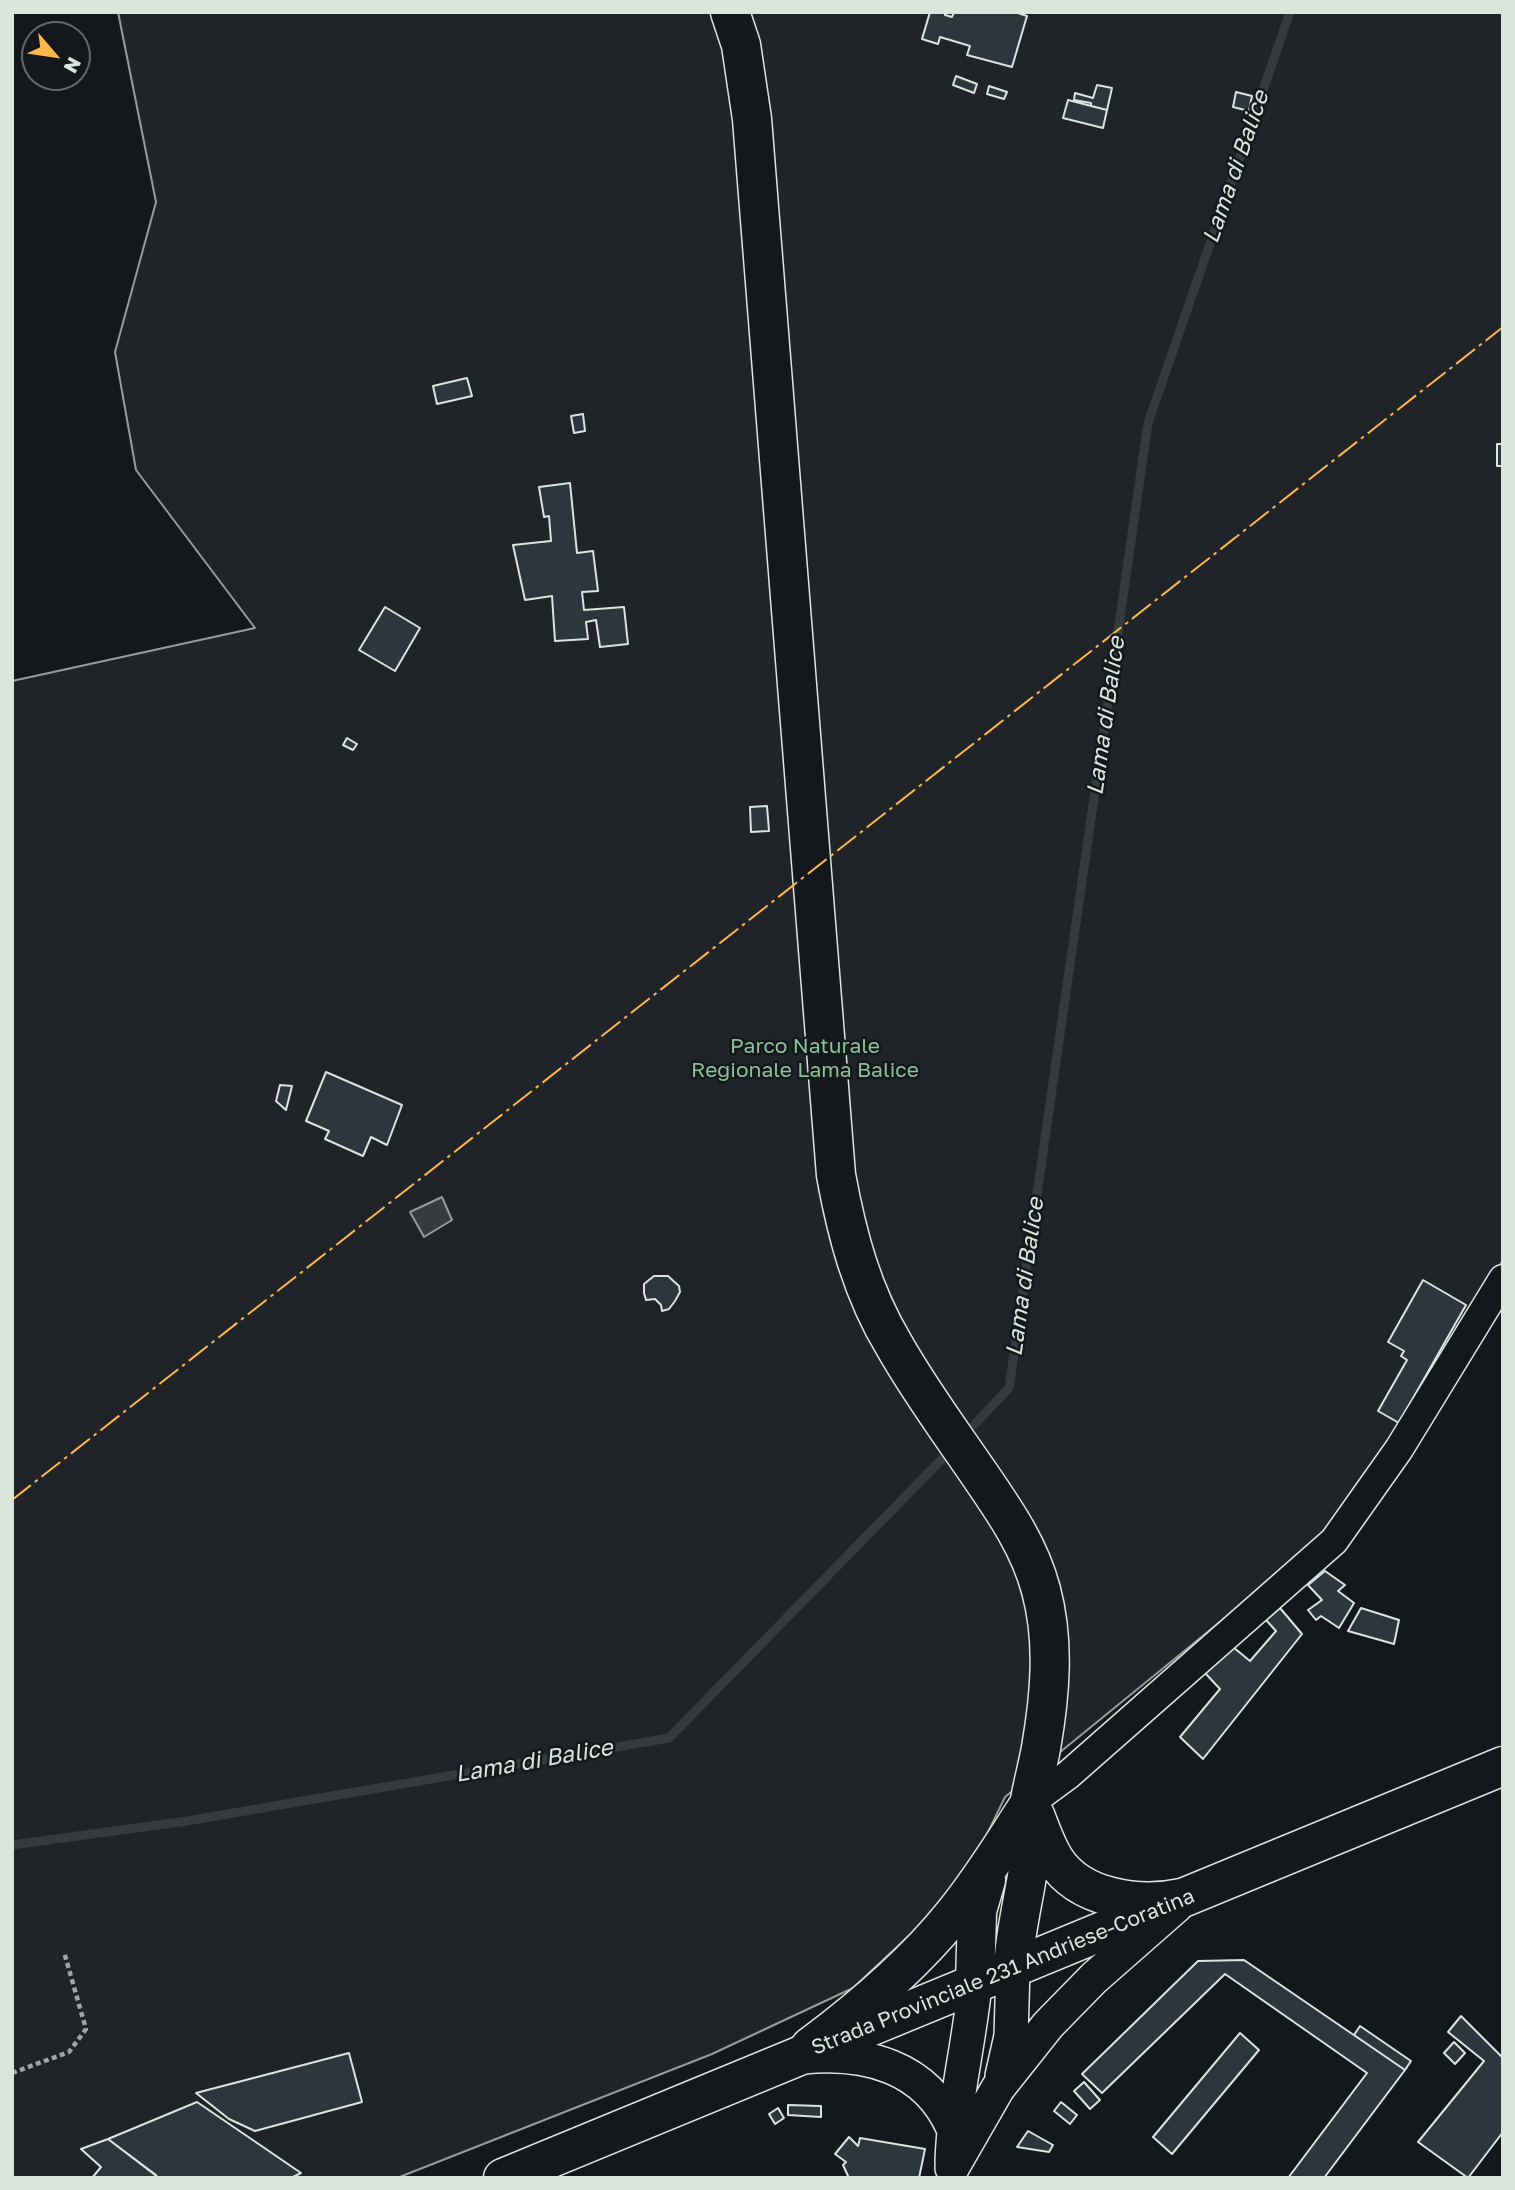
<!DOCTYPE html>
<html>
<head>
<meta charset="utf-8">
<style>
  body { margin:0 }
  #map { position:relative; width:1515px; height:2190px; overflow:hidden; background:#14181c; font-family:"Golos Text",sans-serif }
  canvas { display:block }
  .frame { position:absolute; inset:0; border:14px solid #d8e6dc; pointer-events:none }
  .north { position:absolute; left:21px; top:21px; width:70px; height:70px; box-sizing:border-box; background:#14181c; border:2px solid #626a69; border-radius:50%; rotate:119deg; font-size:19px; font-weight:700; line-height:28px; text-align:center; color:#d8e6dc }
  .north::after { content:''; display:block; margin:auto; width:24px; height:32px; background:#ffb74d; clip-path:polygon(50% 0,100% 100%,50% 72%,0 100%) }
</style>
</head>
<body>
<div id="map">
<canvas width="1515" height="2190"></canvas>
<div class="frame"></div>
<div class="north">N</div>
</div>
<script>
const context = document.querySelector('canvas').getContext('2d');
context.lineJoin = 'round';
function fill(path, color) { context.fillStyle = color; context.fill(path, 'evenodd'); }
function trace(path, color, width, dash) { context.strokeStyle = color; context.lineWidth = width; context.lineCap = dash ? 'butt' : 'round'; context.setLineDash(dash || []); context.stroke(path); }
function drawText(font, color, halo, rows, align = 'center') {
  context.font = font + ' "Golos Text",sans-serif'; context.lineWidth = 5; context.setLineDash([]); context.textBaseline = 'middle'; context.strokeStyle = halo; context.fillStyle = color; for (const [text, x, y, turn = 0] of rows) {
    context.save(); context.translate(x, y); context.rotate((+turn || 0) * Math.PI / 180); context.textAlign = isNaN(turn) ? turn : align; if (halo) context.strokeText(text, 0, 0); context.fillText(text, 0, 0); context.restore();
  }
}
const green = new Path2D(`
  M 118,12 L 1503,12 L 1503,1260 L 1350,1516 L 1005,1797 L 962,1886 L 853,1988 L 712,2054 L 397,2178 L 12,2178 L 12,681 L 255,628 L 136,470 L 115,352 L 156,202 Z`);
const water = new Path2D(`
  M 442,1197 L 452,1220 L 424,1237 L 410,1212 Z`);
const stream = new Path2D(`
  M 974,1425 L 1009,1388 L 1148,423 L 1290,12
  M 12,1845 L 187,1821 L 669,1738 L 942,1459`);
const building = new Path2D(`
  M 930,12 L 945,12 L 945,15 L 952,17 L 954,12 L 1015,12 L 1027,16 L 1012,67 L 967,55 L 970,46 L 940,37 L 938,44 L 922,39 Z
  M 956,76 L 977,84 L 974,93 L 953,85 Z
  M 1097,85 L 1112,88 L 1107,110 L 1091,106 L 1091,103 L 1074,100 L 1075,93 L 1093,98 Z
  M 989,86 L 1007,92 L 1004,99 L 987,94 Z
  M 1236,92 L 1252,96 L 1249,111 L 1233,107 Z
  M 1068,100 L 1107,110 L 1103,128 L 1063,118 Z
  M 467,378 L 472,396 L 437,404 L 433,386 Z
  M 583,414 L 585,431 L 574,433 L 571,416 Z
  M 1497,444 L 1503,444 L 1503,466 L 1497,466 Z
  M 570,483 L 577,553 L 593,551 L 598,591 L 582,592 L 584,610 L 624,607 L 628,644 L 600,647 L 596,620 L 586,622 L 588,639 L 555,641 L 552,596 L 525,600 L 513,545 L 551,541 L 549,516 L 544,517 L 539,487 Z
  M 385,607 L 420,628 L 395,671 L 359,650 Z
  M 347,738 L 357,744 L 353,750 L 343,745 Z
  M 767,806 L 769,831 L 751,832 L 750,807 Z
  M 326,1072 L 402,1105 L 387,1145 L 371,1137 L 363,1156 L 325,1139 L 329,1131 L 306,1121 Z
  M 280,1085 L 292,1086 L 286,1110 L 276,1101 Z
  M 654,1276 L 668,1276 L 679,1286 L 680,1292 L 675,1301 L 669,1309 L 662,1311 L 661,1305 L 655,1299 L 646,1300 L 644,1293 L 644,1284 Z
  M 1423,1280 L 1466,1305 L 1399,1423 L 1378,1411 L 1407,1360 L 1401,1356 L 1404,1351 L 1388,1342 Z
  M 1325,1571 L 1345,1585 L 1338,1591 L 1354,1603 L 1339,1628 L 1321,1616 L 1316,1620 L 1308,1610 L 1322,1600 L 1308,1585 Z
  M 1280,1608 L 1302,1634 L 1203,1759 L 1180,1737 L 1220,1689 L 1205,1673 L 1233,1647 L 1250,1661 L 1276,1631 L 1266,1620 Z
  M 1361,1608 L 1399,1620 L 1394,1644 L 1348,1631 Z
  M 1244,1960 L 1405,2070 L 1324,2178 L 1288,2178 L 1367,2073 L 1225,1974 L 1102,2093 L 1082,2074 L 1198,1961 Z
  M 1461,2016 L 1503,2058 L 1503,2132 L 1468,2178 L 1418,2142 L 1484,2061 L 1448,2032 Z
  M 1360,2026 L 1411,2061 L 1405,2070 L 1354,2035 Z
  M 1240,2033 L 1259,2050 L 1172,2154 L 1153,2137 Z
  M 1454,2042 L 1465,2053 L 1455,2064 L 1444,2053 Z
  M 349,2053 L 362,2102 L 255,2131 L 229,2119 L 196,2093 Z
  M 1084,2082 L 1100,2100 L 1090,2109 L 1074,2091 Z
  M 197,2102 L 263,2147 L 301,2173 L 291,2178 L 159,2178 L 108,2139 Z
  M 1061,2102 L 1077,2115 L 1070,2124 L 1054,2111 Z
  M 788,2105 L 821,2106 L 821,2117 L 788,2115 Z
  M 778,2108 L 784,2118 L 775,2124 L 769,2114 Z
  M 1028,2131 L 1053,2145 L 1049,2152 L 1017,2147 Z
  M 849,2137 L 858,2146 L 860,2138 L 925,2149 L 919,2178 L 849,2178 L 843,2165 L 846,2162 L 835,2154 Z
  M 108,2139 L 156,2175 L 154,2178 L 92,2178 L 101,2167 L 81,2149 Z`);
const path = new Path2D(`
  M 12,2073 L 69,2052 L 86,2029 L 64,1952`);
const minor = new Path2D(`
  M 1030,1803 L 1068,1775 L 1334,1541 L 1399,1449 L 1503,1279`);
const tertiary = new Path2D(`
  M 803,2057 C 865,2051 926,2066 953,2128
  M 1002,2076 L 1011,2036 L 1013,1968
  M 952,2162 C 954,2102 969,2044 975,1985
  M 952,2168 L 998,2088 L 1048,2025 L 1094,1978 L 1176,1906`);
const secondary = new Path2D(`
  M 730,12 L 741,45 L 752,119 L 836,1175 C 847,1235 862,1292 894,1345 C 920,1391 952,1434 982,1478 C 1006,1513 1030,1548 1041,1590 C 1055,1642 1050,1696 1041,1748 C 1038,1765 1033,1783 1030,1800 C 1028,1815 1032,1832 1031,1848 C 1027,1888 1015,1928 1013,1968
  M 1035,1815 C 1041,1830 1046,1846 1055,1860 C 1080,1899 1139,1907 1181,1898
  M 975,1985 L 977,1911 L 986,1880
  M 810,2047 C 862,2008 913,1965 953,1915 C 982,1880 1005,1841 1030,1803`);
const primary = new Path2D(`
  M 503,2178 L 1503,1766`);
const power = new Path2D(`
  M 12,1500 L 1503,327`);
const parkNames = [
  ["Parco Naturale",805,1046],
  ["Regionale Lama Balice",805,1070]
];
const streetNames = [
  ["Strada Provinciale 231 Andriese-Coratina",1003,1972,-22]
];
const waterNames = [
  ["Lama di Balice",1236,167,-71],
  ["Lama di Balice",1106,716,-82],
  ["Lama di Balice",1025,1277,-82],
  ["Lama di Balice",534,1761,-10]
];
fill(green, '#202428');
trace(green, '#939e99', 2);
fill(water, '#363b3e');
trace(water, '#939e99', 2);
trace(stream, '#363b3e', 9);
fill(building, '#2c363c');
trace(building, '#d8e6dc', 2);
trace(minor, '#d8e6dc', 31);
trace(tertiary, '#d8e6dc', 36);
trace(secondary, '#d8e6dc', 41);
trace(primary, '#d8e6dc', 41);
trace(path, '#9da8a2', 4.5, [5, 3.5]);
trace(minor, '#14181c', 28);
trace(tertiary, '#14181c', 33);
trace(secondary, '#14181c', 38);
trace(primary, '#14181c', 38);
trace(power, '#ffb74d', 2, [24, 5, 3.5, 5]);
drawText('21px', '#8ac095', '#14181c', parkNames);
drawText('21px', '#d8e6dc', '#14181c', streetNames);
drawText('italic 23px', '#d8e6dc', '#14181c', waterNames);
</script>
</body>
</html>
